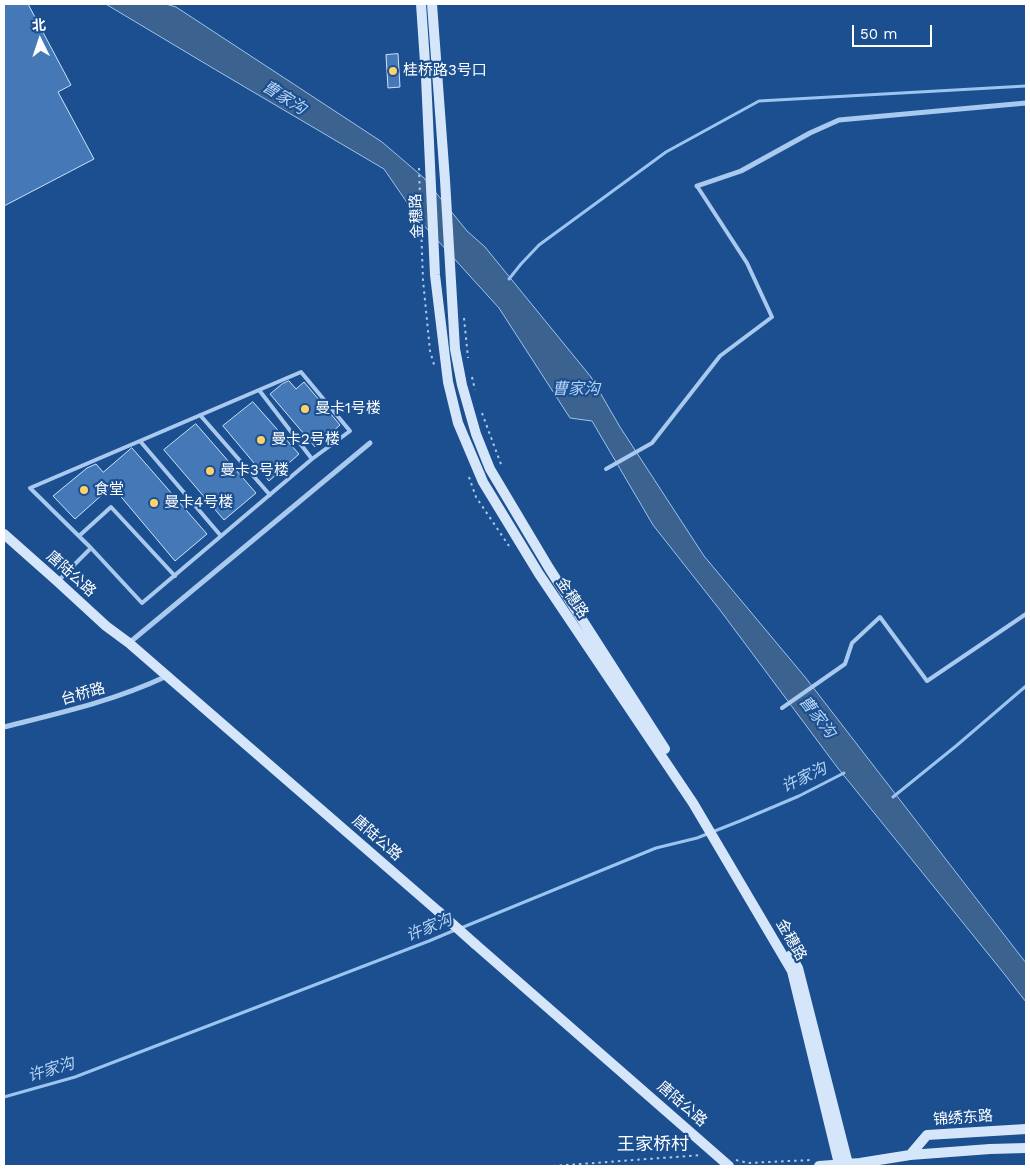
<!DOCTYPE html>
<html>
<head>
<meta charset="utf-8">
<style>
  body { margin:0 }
  #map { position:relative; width:1030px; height:1170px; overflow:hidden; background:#1b4f8f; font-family:"Work Sans","Noto Sans SC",sans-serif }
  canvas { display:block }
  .frame { position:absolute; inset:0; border:5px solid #fff; pointer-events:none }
  .north { position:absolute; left:15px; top:15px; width:50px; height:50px; -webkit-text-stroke:4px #1b4f8f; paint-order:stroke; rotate:356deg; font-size:14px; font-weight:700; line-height:20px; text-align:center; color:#fff }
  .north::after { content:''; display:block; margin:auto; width:18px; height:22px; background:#fff; clip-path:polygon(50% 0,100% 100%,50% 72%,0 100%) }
  .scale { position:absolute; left:852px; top:25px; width:80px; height:22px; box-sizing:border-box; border:2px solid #fff; border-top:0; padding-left:6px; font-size:15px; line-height:18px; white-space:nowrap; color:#fff; -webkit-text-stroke:4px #1b4f8f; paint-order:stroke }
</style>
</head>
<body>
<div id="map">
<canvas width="1030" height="1170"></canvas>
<div class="frame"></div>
<div class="north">北</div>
<div class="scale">50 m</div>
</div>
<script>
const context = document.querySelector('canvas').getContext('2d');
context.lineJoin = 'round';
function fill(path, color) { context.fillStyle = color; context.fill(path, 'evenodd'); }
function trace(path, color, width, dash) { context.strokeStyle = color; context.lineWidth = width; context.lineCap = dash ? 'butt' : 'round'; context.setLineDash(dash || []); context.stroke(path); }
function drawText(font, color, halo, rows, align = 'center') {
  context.font = font + ' "Work Sans","Noto Sans SC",sans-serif'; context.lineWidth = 4.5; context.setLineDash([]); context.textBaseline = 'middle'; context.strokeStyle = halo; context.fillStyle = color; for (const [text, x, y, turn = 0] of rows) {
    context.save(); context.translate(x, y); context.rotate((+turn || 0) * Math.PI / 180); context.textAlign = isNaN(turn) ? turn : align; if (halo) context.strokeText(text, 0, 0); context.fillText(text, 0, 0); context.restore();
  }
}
const water = new Path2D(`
  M 106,4 L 166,4 L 176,7 L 382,142 L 424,178 L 467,231 L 485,247 L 591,377 L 620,427 L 704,556 L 805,677 L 1026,963 L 1026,1002 L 1002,971 L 837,767 L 720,610 L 653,525 L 592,421 L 570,418 L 499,308 L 419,220 L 384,169 L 216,70 Z`);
const stream = new Path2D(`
  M 509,279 L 521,264 L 539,245 L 666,152 L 759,101 L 1026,86
  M 893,797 L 956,746 L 1026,686
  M 461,928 L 656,848 L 697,838 L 740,821 L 799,796 L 844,773
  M 4,1097 L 75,1077 L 429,941 L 455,930`);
const building = new Path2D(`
  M 4,4 L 28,4 L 71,85 L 58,92 L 94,159 L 4,206 Z
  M 398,54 L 400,87 L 388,88 L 386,55 Z
  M 289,381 L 296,389 L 304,382 L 340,425 L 315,447 L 270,394 L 282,384 Z
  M 253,402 L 299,454 L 269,481 L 223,426 Z
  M 196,424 L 256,493 L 224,520 L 164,450 Z
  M 132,448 L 207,534 L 175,561 L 112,486 L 75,519 L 53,496 L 87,468 L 96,464 L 103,472 Z`);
const path = new Path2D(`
  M 419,168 L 423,280 L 430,351 L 435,368
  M 464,318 L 468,358
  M 472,377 L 475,390
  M 482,413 L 502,467
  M 469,477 L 476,497 L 509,546
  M 736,1160 L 748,1163 L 811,1160
  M 553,1166 L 702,1155`);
const lane = new Path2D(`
  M 301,372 L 350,431 L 312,459 L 142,603 L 91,548 L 30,488 Z
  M 259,390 L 312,459
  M 200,415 L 270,495
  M 140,441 L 221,536
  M 606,469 L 652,443 L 720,356 L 772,317 L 747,263 L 697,186
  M 79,536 L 111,507 L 175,576
  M 59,580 L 91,548
  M 782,708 L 845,664 L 852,643 L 880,617 L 927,681 L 1026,614`);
const street = new Path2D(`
  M 697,186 L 741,171 L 810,133 L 839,120 L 1026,103
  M 129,643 L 370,443
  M 4,727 C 60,713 114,701 167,676`);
const secondary = new Path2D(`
  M 421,4 L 426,77 L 435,275 L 448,382 L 458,423 L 483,482 L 539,574 L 693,803 L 792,971 L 839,1164
  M 432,4 L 445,180 L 455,349 L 462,385 L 476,434 L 490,469 L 549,568 L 665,749
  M 4,534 L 57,581 L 106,626 L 129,643 L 439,912
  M 475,944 L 729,1166
  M 791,955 L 798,968 L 848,1164
  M 910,1155 L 927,1135 L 1026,1129
  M 819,1166 L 860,1163 L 910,1155 L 990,1149 L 1026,1148`);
const secondaryBridge = new Path2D(`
  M 439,912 L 475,944`);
const markers = [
  [393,71,5,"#ffd166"],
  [305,409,5,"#ffd166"],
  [261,440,5,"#ffd166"],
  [210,471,5,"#ffd166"],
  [84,490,5,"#ffd166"],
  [154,503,5,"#ffd166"]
];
const poiNames = [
  ["桂桥路3号口",403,71],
  ["曼卡1号楼",315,409],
  ["曼卡2号楼",271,440],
  ["曼卡3号楼",220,471],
  ["食堂",94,490],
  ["曼卡4号楼",164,503]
];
const streetNames = [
  ["金穗路",417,216,-93],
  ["唐陆公路",71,574,42],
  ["金穗路",572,598,56],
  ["台桥路",83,694,-16],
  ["唐陆公路",377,838,41],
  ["金穗路",791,940,60],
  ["唐陆公路",682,1104,41],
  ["锦绣东路",963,1118,-4]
];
const waterNames = [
  ["曹家沟",284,98,32],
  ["曹家沟",576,389],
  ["曹家沟",817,717,52],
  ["许家沟",804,778,-25],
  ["许家沟",429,928,-22],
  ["许家沟",51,1070,-17]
];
const quarterNames = [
  ["王家桥村",653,1145]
];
fill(water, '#3c6290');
trace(water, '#9cc4f0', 1);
trace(stream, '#9cc4f0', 3);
fill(building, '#4478b7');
trace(building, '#cfe3fa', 1);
trace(path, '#a9c9ee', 2, [2.5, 4]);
trace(lane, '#a9c9ee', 4);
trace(street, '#a9c9ee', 5);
trace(secondary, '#d6e6fa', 10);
trace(secondaryBridge, '#d6e6fa', 10);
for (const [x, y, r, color] of markers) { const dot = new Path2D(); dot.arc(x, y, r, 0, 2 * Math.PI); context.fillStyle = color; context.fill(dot); trace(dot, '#1b4f8f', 2); }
drawText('15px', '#fff', '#1b4f8f', poiNames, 'left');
drawText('15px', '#fff', '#1b4f8f', streetNames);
drawText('italic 16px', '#b5d3f5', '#1b4f8f', waterNames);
drawText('18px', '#fff', '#1b4f8f', quarterNames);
</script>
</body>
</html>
